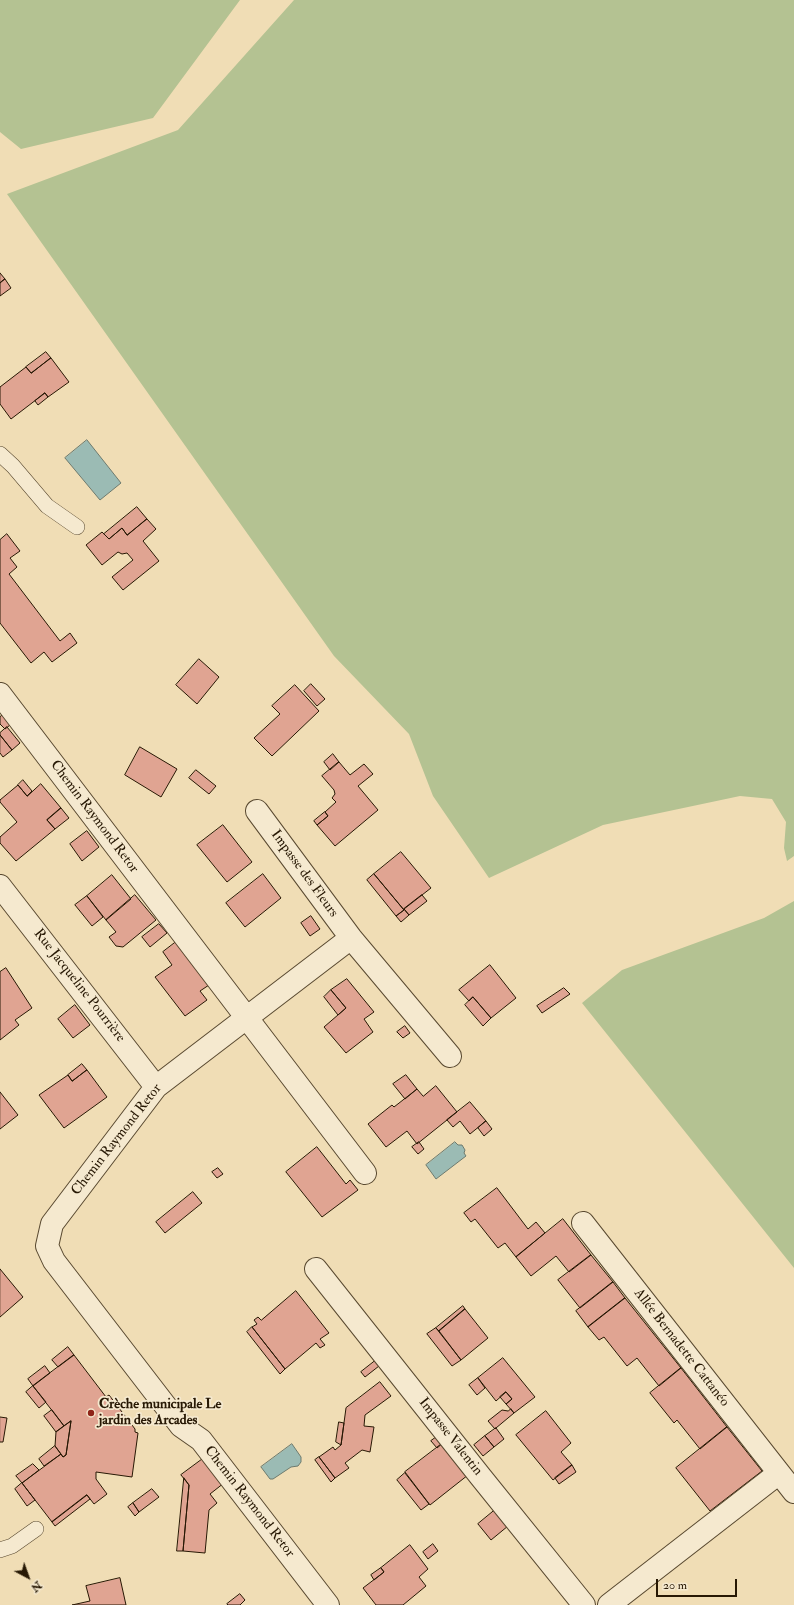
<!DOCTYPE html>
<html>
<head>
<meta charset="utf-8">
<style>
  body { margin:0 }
  #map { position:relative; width:794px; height:1605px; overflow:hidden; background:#f0ddb5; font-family:"IM FELL Double Pica",serif }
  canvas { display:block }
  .north { position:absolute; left:8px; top:1557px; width:40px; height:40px; -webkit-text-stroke:3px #f5e9cf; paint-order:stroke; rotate:139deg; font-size:11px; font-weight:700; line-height:16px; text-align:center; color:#271804 }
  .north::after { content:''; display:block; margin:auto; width:14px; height:18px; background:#271804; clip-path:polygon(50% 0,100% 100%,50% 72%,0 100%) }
  .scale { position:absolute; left:656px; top:1579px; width:81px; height:18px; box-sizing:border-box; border:2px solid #271804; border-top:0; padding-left:5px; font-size:12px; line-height:14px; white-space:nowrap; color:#271804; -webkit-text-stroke:3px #f5e9cf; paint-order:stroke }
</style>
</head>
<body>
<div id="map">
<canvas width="794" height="1605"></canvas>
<div class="north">N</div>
<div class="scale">20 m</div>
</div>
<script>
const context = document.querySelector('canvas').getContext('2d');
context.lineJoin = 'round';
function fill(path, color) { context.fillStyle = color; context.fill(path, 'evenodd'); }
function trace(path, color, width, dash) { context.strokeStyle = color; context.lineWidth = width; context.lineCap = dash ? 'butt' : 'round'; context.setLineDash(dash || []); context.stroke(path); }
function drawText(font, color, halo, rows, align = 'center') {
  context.font = font + ' "IM FELL Double Pica",serif'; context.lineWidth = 3.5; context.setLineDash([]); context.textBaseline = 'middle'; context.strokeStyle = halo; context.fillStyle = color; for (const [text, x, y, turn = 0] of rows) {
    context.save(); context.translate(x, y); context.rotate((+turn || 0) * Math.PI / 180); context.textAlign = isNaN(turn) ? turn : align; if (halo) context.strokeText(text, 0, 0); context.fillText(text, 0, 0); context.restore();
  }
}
const green = new Path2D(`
  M 0,0 L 240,0 L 153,118 L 21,149 L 0,132 Z
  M 294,0 L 794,0 L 794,856 L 787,861 L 784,848 L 786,822 L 772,799 L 740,796 L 603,825 L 489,878 L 433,796 L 409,734 L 334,656 L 7,194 L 178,130 Z
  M 794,901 L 794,1268 L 582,1003 L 622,970 L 764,918 Z`);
const water = new Path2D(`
  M 87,440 L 121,483 L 100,500 L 65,458 Z
  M 455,1142 L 458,1145 L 462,1145 L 465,1150 L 464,1153 L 466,1156 L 436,1179 L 426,1165 Z
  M 292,1444 L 301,1457 L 301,1462 L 298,1466 L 291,1467 L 273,1479 L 270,1479 L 261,1467 Z`);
const building = new Path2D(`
  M 0,273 L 5,279 L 0,283 Z
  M 5,279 L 11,288 L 0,296 L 0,283 Z
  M 46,352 L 51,358 L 31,373 L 26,367 Z
  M 51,358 L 69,382 L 48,397 L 45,393 L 11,419 L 0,404 L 0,387 L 26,367 L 31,373 Z
  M 45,393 L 48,397 L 38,405 L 35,401 Z
  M 137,507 L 147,519 L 127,535 L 122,528 L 109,539 L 104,534 Z
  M 147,519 L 156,529 L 143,541 L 159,561 L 123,590 L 112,577 L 133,560 L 127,553 L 122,554 L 118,552 L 102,565 L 86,545 L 102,532 L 109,539 L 122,528 L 127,535 Z
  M 7,534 L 20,551 L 10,558 L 17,567 L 9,574 L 60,641 L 70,633 L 77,643 L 52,662 L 44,652 L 31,663 L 0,623 L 0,540 Z
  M 199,659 L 219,677 L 197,704 L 176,685 Z
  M 311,684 L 325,699 L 317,706 L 304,691 Z
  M 295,685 L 319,711 L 272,756 L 254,738 L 280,714 L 272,706 Z
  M 3,715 L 10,725 L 5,729 L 0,724 L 0,717 Z
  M 7,727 L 20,743 L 12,750 L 0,735 L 0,733 Z
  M 0,735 L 12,750 L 3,757 L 0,753 Z
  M 140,747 L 177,769 L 161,797 L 125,775 Z
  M 333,754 L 339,762 L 330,770 L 324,762 Z
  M 339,762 L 350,775 L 364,764 L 373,774 L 358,786 L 378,810 L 335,846 L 317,825 L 328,816 L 325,812 L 336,802 L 332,798 L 335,794 L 334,790 L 322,776 Z
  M 196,770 L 216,786 L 209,794 L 189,778 Z
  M 23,780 L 32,791 L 27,796 L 18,785 Z
  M 41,784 L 61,808 L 47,820 L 55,829 L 16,861 L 0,843 L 0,837 L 17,822 L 0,802 L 0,800 L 18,785 L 27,796 Z
  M 61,808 L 69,818 L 55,829 L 47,820 Z
  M 325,812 L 328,816 L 317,825 L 314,821 Z
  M 223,825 L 252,862 L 227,882 L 197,845 Z
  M 87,831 L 99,847 L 82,861 L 70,844 Z
  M 401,852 L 431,888 L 404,909 L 409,915 L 401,922 L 396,916 L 404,910 L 374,874 Z
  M 263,874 L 281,898 L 245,927 L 226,903 Z
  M 374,874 L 404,910 L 396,916 L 367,880 Z
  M 112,875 L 131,899 L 106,920 L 87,896 Z
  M 135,895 L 156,920 L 123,947 L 116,946 L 109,937 L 116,932 L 106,920 Z
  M 422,895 L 427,901 L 409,915 L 404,909 Z
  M 87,896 L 103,917 L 92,926 L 75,905 Z
  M 311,916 L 320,929 L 310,936 L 301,923 Z
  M 159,924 L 167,933 L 150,947 L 142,937 Z
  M 176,942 L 209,985 L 200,991 L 207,1000 L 185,1016 L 155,977 L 172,965 L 163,952 Z
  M 490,965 L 516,998 L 491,1018 L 473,997 L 469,1001 L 459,990 Z
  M 6,968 L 32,1008 L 15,1020 L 19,1025 L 0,1040 L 0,972 Z
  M 347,979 L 374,1012 L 364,1019 L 373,1032 L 346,1053 L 324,1027 L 346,1008 L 331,990 Z
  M 564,988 L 570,994 L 542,1013 L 537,1006 Z
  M 331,990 L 346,1008 L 338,1015 L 324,997 Z
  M 473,997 L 491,1018 L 483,1026 L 465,1005 Z
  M 75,1005 L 90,1025 L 73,1038 L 58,1019 Z
  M 405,1026 L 410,1033 L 403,1038 L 397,1032 Z
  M 82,1064 L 87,1070 L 72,1081 L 68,1075 Z
  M 87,1070 L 107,1097 L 64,1128 L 39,1095 L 68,1075 L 72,1081 Z
  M 406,1075 L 417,1089 L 405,1099 L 393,1084 Z
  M 436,1086 L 457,1112 L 417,1144 L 407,1131 L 386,1147 L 368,1124 L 392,1105 L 394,1107 L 417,1089 L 423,1096 Z
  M 0,1092 L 18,1115 L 0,1129 Z
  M 470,1102 L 486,1121 L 470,1134 L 460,1121 L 453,1127 L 447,1120 Z
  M 486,1121 L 492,1129 L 484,1136 L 478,1128 Z
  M 419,1142 L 424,1149 L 418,1154 L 412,1147 Z
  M 317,1147 L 346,1184 L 350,1180 L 358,1190 L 322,1217 L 286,1172 Z
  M 218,1168 L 223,1174 L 217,1178 L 212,1172 Z
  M 497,1188 L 528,1229 L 536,1222 L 545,1233 L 516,1257 L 505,1243 L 498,1248 L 475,1219 L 471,1222 L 464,1213 Z
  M 193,1192 L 202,1203 L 165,1233 L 156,1222 Z
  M 563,1219 L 591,1255 L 569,1272 L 556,1256 L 531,1276 L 516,1257 Z
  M 591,1255 L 613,1282 L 580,1308 L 558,1280 Z
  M 0,1269 L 23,1297 L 0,1317 Z
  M 613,1282 L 625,1298 L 588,1327 L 576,1311 Z
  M 296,1291 L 329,1333 L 320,1339 L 325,1345 L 320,1348 L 316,1343 L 285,1369 L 252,1327 L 257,1324 L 254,1320 L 258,1317 L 261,1320 Z
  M 625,1298 L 681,1368 L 659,1386 L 637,1358 L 627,1366 L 604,1337 L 599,1340 L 588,1327 Z
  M 463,1306 L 465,1309 L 439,1331 L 436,1328 Z
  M 465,1309 L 488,1338 L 461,1360 L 439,1331 Z
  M 252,1327 L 285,1369 L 280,1374 L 247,1332 Z
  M 436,1328 L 461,1360 L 452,1366 L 427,1334 Z
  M 68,1347 L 74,1355 L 58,1367 L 52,1360 Z
  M 74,1355 L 106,1397 L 109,1395 L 135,1429 L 135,1432 L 138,1433 L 132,1477 L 96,1472 L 96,1479 L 107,1494 L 94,1504 L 87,1495 L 52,1522 L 22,1483 L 61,1454 L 63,1457 L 66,1455 L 71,1421 L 64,1426 L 33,1386 Z
  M 503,1358 L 535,1397 L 514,1413 L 506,1404 L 512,1399 L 506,1392 L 496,1401 L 478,1378 Z
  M 375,1361 L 379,1366 L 365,1377 L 361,1372 Z
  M 45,1366 L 50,1373 L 33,1386 L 28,1379 Z
  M 681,1368 L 727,1427 L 700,1449 L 677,1420 L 674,1423 L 650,1393 Z
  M 478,1378 L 485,1388 L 477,1395 L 469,1385 Z
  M 380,1382 L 391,1396 L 365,1415 L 364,1426 L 374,1427 L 370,1452 L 362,1450 L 345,1463 L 349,1468 L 335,1478 L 319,1457 L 333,1447 L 335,1450 L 341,1445 L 346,1408 Z
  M 33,1386 L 46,1402 L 39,1408 L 26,1392 Z
  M 506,1392 L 512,1399 L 506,1404 L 500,1397 Z
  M 511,1409 L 514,1413 L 496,1428 L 495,1429 L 488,1421 L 502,1410 L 508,1411 Z
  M 52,1410 L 64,1426 L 56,1432 L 44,1416 Z
  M 546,1411 L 571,1443 L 561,1452 L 572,1465 L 553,1480 L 516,1435 Z
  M 0,1417 L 7,1418 L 3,1442 L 0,1442 Z
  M 71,1421 L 66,1455 L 63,1457 L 55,1446 L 56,1432 Z
  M 339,1422 L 344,1423 L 341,1445 L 336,1442 Z
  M 727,1427 L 762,1471 L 710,1511 L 676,1468 Z
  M 496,1428 L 504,1439 L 494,1447 L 485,1436 Z
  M 438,1436 L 443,1443 L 437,1448 L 431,1441 Z
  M 485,1436 L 494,1447 L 483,1456 L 474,1445 Z
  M 443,1443 L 468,1475 L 430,1505 L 405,1472 Z
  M 55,1446 L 61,1454 L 44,1466 L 39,1459 Z
  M 319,1457 L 335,1478 L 331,1482 L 315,1460 Z
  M 204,1458 L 224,1483 L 210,1494 L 217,1503 L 209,1510 L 205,1553 L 183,1551 L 189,1485 L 181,1475 Z
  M 33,1464 L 39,1470 L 22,1483 L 16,1476 Z
  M 572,1465 L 576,1472 L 559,1484 L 555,1478 Z
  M 405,1473 L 429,1504 L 421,1510 L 397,1480 Z
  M 184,1478 L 189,1485 L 183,1551 L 177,1551 Z
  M 22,1483 L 35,1500 L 27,1506 L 15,1489 Z
  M 152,1489 L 159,1497 L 139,1512 L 133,1503 Z
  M 87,1495 L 90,1499 L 55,1526 L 52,1522 Z
  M 133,1503 L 139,1512 L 135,1516 L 128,1507 Z
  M 495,1510 L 508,1526 L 491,1540 L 478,1524 Z
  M 433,1544 L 438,1551 L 428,1559 L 423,1552 Z
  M 410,1545 L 428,1569 L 419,1577 L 426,1586 L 403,1605 L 376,1605 L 363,1588 L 384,1572 L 381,1568 Z
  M 381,1568 L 384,1572 L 374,1580 L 371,1575 Z
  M 120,1578 L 126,1605 L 72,1605 L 90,1601 L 86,1586 Z
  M 240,1594 L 245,1600 L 240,1605 L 228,1605 L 227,1604 Z`);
const service = new Path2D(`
  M 0,454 L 13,466 L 47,506 L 77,527
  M 0,1550 L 12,1546 L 36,1529`);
const minor = new Path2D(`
  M 0,694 L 365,1173
  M 257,811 L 351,938 L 450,1056
  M 0,886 L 156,1087
  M 583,1223 L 794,1492
  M 316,1269 L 480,1476 L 584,1605
  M 328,1605 L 201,1440 L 181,1426 L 54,1261 L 47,1246 L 52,1224 L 156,1087 L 351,938
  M 609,1605 L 779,1473`);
const markers = [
  [91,1413,4,"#8f2418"]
];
const streetNames = [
  ["Chemin Raymond Retor",94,817,53],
  ["Impasse des Fleurs",304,874,54],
  ["Rue Jacqueline Pourrière",79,986,52],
  ["Chemin Raymond Retor",117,1140,-52],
  ["Allée Bernadette Cattanéo",681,1348,52],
  ["Impasse Valentin",450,1437,52],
  ["Chemin Raymond Retor",249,1502,52]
];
const poiNames = [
  ["Crèche municipale Le",99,1405],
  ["jardin des Arcades",99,1421]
];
fill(green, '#b4c292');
fill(water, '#9bbbb4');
trace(water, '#6d7a6e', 1);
fill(building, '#e0a492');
trace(building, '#271804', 1);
trace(service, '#594930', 16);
trace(minor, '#594930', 24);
trace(service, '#f5e9cf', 15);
trace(minor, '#f5e9cf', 22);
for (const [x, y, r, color] of markers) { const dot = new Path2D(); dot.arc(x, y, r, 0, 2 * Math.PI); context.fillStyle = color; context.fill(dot); trace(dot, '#f5e9cf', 1.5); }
drawText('14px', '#271804', '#f5e9cf', streetNames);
drawText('bold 14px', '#271804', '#f5e9cf', poiNames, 'left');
</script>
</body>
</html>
